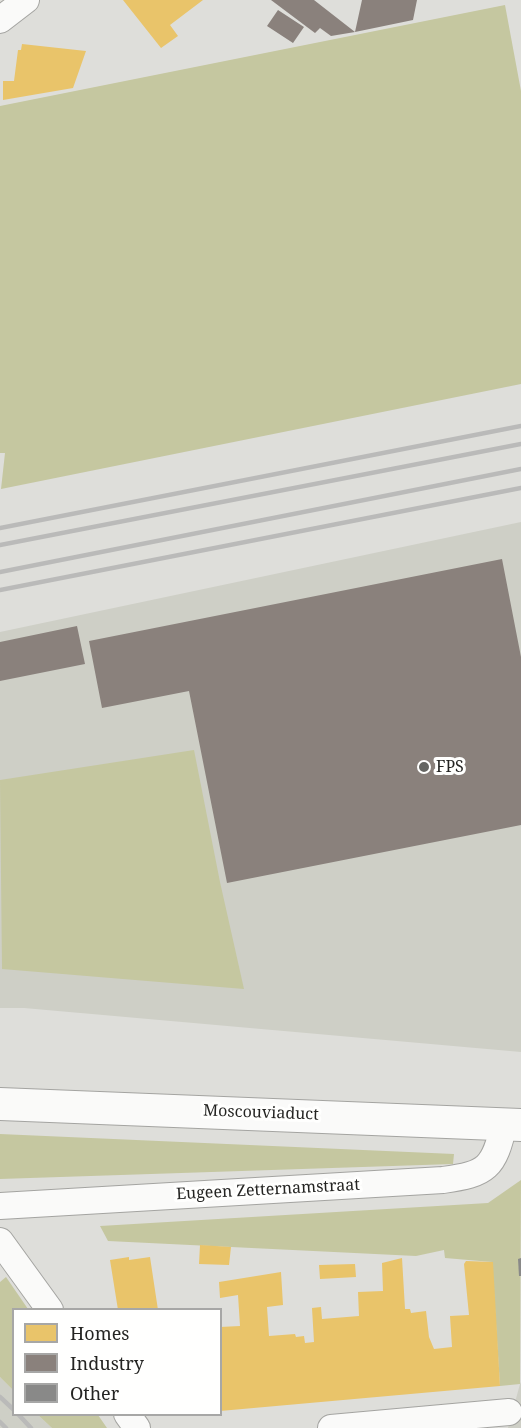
<!DOCTYPE html>
<html>
<head>
<meta charset="utf-8">
<style>
  body { margin:0 }
  #map { position:relative; width:521px; height:1428px; overflow:hidden; background:#dededa; font-family:"Noto Serif",serif }
  canvas { display:block }
  .legend { position:absolute; left:12px; top:1308px; width:210px; height:108px; box-sizing:border-box; background:#fffffe; border:2px solid #a7a7a6; margin:0; padding:8px 10px; list-style:none; font-size:18px; color:#242422 }
  .legend li { display:flex; align-items:center; gap:12px; height:30px }
  .legend b { width:30px; border:2px solid #a7a7a6 }
</style>
</head>
<body>
<div id="map">
<canvas width="521" height="1428"></canvas>
<ul class="legend">
<li><b style="height:16px;background:#e9c46a"></b>Homes</li>
<li><b style="height:16px;background:#8a817c"></b>Industry</li>
<li><b style="height:16px;background:#898988"></b>Other</li>
</ul>
</div>
<script>
const context = document.querySelector('canvas').getContext('2d');
context.lineJoin = 'round';
function fill(path, color) { context.fillStyle = color; context.fill(path, 'evenodd'); }
function trace(path, color, width, dash) { context.strokeStyle = color; context.lineWidth = width; context.lineCap = dash ? 'butt' : 'round'; context.setLineDash(dash || []); context.stroke(path); }
function drawText(font, color, halo, rows, align = 'center') {
  context.font = font + ' "Noto Serif",serif'; context.lineWidth = 6; context.setLineDash([]); context.textBaseline = 'middle'; context.strokeStyle = halo; context.fillStyle = color; for (const [text, x, y, turn = 0] of rows) {
    context.save(); context.translate(x, y); context.rotate((+turn || 0) * Math.PI / 180); context.textAlign = isNaN(turn) ? turn : align; if (halo) context.strokeText(text, 0, 0); context.fillText(text, 0, 0); context.restore();
  }
}
const built = new Path2D(`
  M 521,522 L 521,1052 L 24,1008 L 0,1008 L 0,632 Z
  M 0,1377 L 13,1390 L 14,1414 L 38,1415 L 52,1428 L 0,1428 Z
  M 521,1382 L 521,1428 L 508,1428 L 520,1384 Z`);
const green = new Path2D(`
  M 505,5 L 521,91 L 521,384 L 1,489 L 5,453 L 0,453 L 0,106 Z
  M 194,750 L 220,882 L 244,989 L 2,969 L 0,780 Z
  M 0,1134 L 454,1154 L 453,1164 L 0,1179 Z
  M 521,1180 L 520,1384 L 500,1386 L 492,1262 L 445,1258 L 444,1250 L 416,1256 L 108,1241 L 100,1226 L 488,1203 Z
  M 6,1277 L 28,1309 L 14,1310 L 13,1390 L 0,1377 L 0,1282 Z
  M 38,1415 L 98,1415 L 107,1428 L 52,1428 Z`);
const homes = new Path2D(`
  M 123,0 L 203,0 L 170,25 L 178,36 L 161,48 Z
  M 22,44 L 86,51 L 73,88 L 3,100 L 3,81 L 14,81 L 18,50 L 21,50 Z
  M 200,1245 L 231,1247 L 229,1265 L 199,1264 Z
  M 129,1257 L 129,1260 L 150,1257 L 158,1310 L 118,1310 L 110,1260 Z
  M 402,1258 L 405,1309 L 410,1309 L 411,1313 L 426,1311 L 429,1337 L 434,1349 L 452,1347 L 450,1316 L 469,1315 L 464,1264 L 466,1261 L 493,1262 L 500,1386 L 220,1411 L 220,1327 L 240,1326 L 238,1295 L 220,1298 L 219,1282 L 281,1272 L 283,1305 L 267,1307 L 269,1336 L 295,1334 L 296,1337 L 304,1336 L 305,1343 L 314,1342 L 312,1308 L 321,1307 L 322,1319 L 359,1316 L 358,1292 L 383,1291 L 382,1263 Z
  M 355,1264 L 356,1277 L 320,1279 L 319,1265 Z`);
const industry = new Path2D(`
  M 271,0 L 314,0 L 355,32 L 362,0 L 417,0 L 413,20 L 355,32 L 331,36 L 320,28 L 315,33 Z
  M 278,10 L 304,27 L 293,43 L 267,26 Z
  M 502,559 L 521,657 L 521,825 L 227,883 L 189,691 L 102,708 L 89,641 Z
  M 77,626 L 85,664 L 0,681 L 0,642 Z`);
const building = new Path2D(`
  M 521,1258 L 521,1276 L 519,1276 L 518,1259 Z`);
const minor = new Path2D(`
  M 0,20 L 26,0
  M 0,1206 L 443,1180 C 487,1174 494,1168 504,1124
  M 0,1241 L 50,1310
  M 127,1414 L 137,1428
  M 331,1428 L 509,1412`);
const tertiary = new Path2D(`
  M 0,1104 L 521,1125`);
const rail = new Path2D(`
  M 0,528 L 521,426
  M 0,545 L 521,444
  M 0,572 L 521,469
  M 0,590 L 521,488
  M 0,1397 L 14,1410
  M 18,1414 L 31,1428
  M 0,1422 L 6,1428`);
const markers = [
  [424,767,6,"#656562"]
];
const poiNames = [
  ["FPS",436,767]
];
const streetNames = [
  ["Moscouviaduct",261,1113,2],
  ["Eugeen Zetternamstraat",268,1190,-3]
];
fill(built, '#cecfc6');
fill(green, '#c5c7a0');
fill(homes, '#e9c46a');
fill(industry, '#8a817c');
fill(building, '#898988');
trace(minor, '#a4a4a1', 28);
trace(tertiary, '#a4a4a1', 34);
trace(minor, '#fafaf9', 26);
trace(tertiary, '#fafaf9', 32);
trace(rail, '#babab9', 4.5);
for (const [x, y, r, color] of markers) { const dot = new Path2D(); dot.arc(x, y, r, 0, 2 * Math.PI); context.fillStyle = color; context.fill(dot); trace(dot, '#fffffe', 2); }
drawText('16px', '#242422', '#fffffe', poiNames, 'left');
drawText('16px', '#242422', '#fffffe', streetNames);
</script>
</body>
</html>
